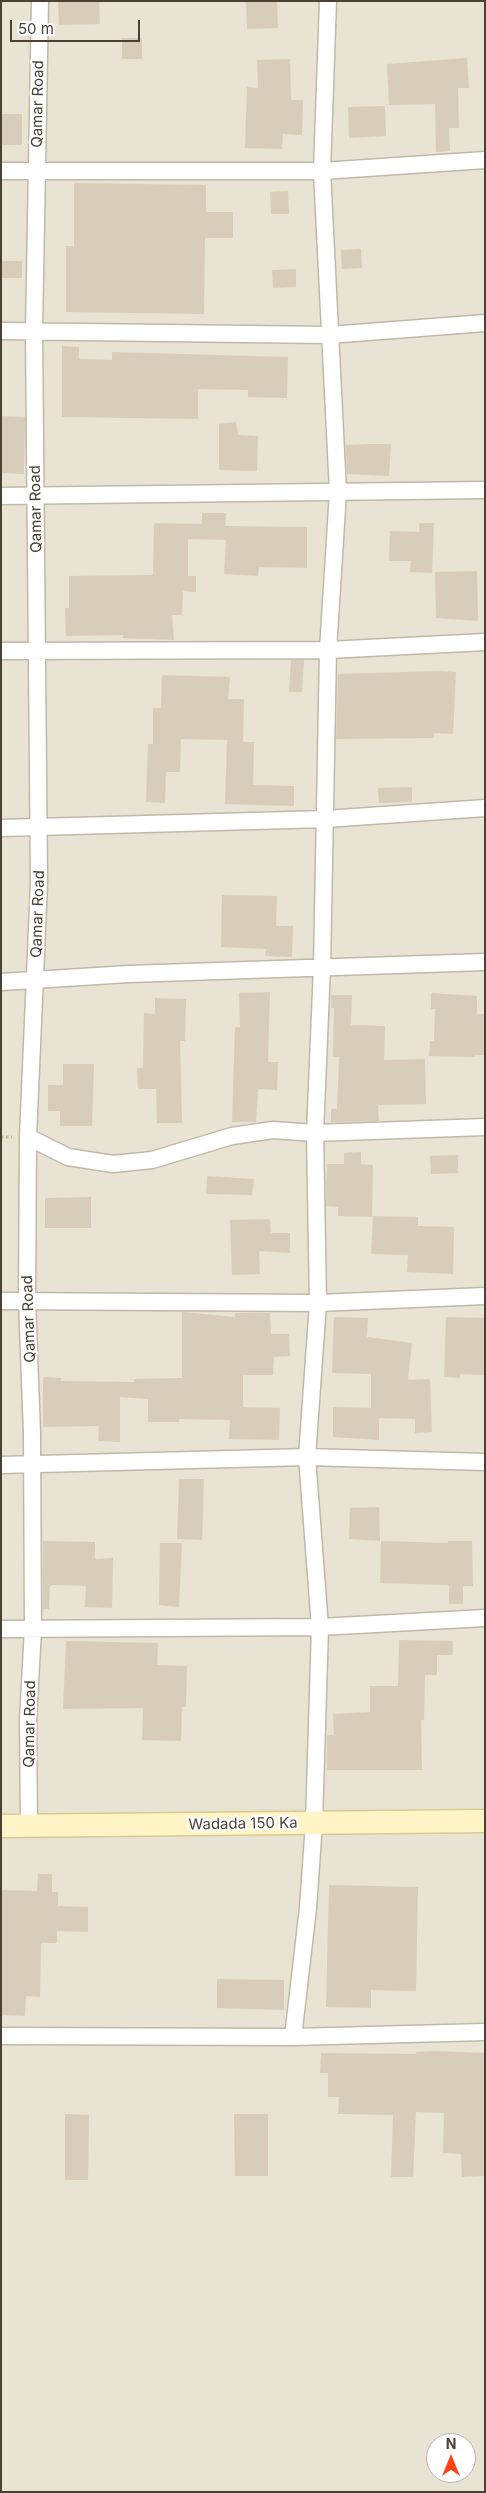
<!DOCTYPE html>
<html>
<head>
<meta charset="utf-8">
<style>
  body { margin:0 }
  #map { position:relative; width:486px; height:2493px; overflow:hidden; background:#f4f1e5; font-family:Inter,sans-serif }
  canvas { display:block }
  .frame { position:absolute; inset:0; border:2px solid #484134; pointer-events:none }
  .north { position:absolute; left:426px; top:2433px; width:50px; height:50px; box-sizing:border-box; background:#fff; border:1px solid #b6b3ae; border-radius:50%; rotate:0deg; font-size:14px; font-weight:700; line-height:20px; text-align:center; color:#484134 }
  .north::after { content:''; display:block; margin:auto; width:18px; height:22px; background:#ff4312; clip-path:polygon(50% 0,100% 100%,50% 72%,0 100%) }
  .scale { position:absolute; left:10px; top:20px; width:130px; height:22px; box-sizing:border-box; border:2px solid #484134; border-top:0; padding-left:6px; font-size:15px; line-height:18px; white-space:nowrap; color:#484134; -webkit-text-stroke:4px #fff; paint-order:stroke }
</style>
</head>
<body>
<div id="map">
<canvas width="486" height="2493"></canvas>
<div class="frame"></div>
<div class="north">N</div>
<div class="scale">50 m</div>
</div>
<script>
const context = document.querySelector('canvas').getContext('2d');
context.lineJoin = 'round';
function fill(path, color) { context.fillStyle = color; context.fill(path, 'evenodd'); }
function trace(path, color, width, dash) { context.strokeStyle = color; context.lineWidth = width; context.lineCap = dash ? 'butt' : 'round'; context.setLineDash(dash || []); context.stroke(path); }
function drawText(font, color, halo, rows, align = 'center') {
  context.font = font + ' Inter,sans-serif'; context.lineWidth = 4.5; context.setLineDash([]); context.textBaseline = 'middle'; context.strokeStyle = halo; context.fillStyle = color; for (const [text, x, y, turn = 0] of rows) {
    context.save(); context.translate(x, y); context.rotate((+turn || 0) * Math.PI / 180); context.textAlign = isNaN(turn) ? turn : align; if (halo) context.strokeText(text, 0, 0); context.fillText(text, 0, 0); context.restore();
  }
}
const residential = new Path2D(`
  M 1,1 L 485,1 L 485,2492 L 1,2492 ZM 436,2443 L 466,2443 L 466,2473 L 436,2473 Z`);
const building = new Path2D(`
  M 58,1 L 99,1 L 100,24 L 59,25 Z
  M 246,1 L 277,1 L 278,28 L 247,29 Z
  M 122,38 L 142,38 L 142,59 L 122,59 Z
  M 467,58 L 469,88 L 458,88 L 459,128 L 449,128 L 450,151 L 436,152 L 435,104 L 389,105 L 387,64 Z
  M 290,59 L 291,100 L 303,100 L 302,135 L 283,134 L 282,149 L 245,148 L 247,87 L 258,88 L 257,60 Z
  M 385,106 L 386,136 L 349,138 L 348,107 Z
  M 1,114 L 22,114 L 22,145 L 1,145 Z
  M 74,183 L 206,185 L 206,212 L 233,212 L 233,238 L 205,238 L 204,314 L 66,312 L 66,246 L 74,246 Z
  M 288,191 L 289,214 L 271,214 L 270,192 Z
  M 361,249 L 362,268 L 342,269 L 341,250 Z
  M 1,261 L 22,261 L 22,278 L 1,278 Z
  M 296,269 L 296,287 L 273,288 L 272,270 Z
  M 62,346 L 79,347 L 79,359 L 112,360 L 112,352 L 288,357 L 287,398 L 248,397 L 248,390 L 198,389 L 198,419 L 62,417 Z
  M 1,416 L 25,417 L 24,474 L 1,473 Z
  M 236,422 L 238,435 L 258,436 L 257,471 L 219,470 L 219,424 Z
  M 368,444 L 391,444 L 389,476 L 347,474 L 346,445 Z
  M 202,513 L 226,513 L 225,526 L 307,527 L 307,568 L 259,567 L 258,576 L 224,574 L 226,540 L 188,539 L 188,576 L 196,576 L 196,592 L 183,591 L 182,615 L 172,615 L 174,640 L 123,638 L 123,635 L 66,636 L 65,608 L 69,608 L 69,576 L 153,575 L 154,523 L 202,524 Z
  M 419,523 L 434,523 L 432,573 L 410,572 L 411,561 L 389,561 L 390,531 L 419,532 Z
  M 477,571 L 478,621 L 436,618 L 435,572 Z
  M 291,660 L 304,660 L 302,692 L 289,692 Z
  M 439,671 L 456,672 L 453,734 L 434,733 L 434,738 L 336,739 L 338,674 Z
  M 162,675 L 230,677 L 228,699 L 244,699 L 243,742 L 254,742 L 253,785 L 294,786 L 294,806 L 225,804 L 227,740 L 181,739 L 180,772 L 166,772 L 165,803 L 146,802 L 148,744 L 153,744 L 153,708 L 161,708 Z
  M 412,787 L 412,802 L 379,803 L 378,788 Z
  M 222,895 L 277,896 L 276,926 L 293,926 L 292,957 L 265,956 L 266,949 L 221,947 Z
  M 270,992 L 268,1062 L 278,1062 L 277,1090 L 258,1089 L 256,1122 L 232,1122 L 235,1027 L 240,1027 L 239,993 Z
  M 431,993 L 477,996 L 477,1014 L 485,1014 L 485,1055 L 475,1055 L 475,1057 L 429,1056 L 430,1041 L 434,1041 L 435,1009 L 431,1009 Z
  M 331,995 L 352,995 L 351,1025 L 385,1026 L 384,1060 L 425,1059 L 426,1104 L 378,1105 L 379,1121 L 331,1122 L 331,1109 L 337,1109 L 339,1057 L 333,1057 L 334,1008 L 331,1008 Z
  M 155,998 L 186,999 L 185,1041 L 180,1041 L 182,1123 L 157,1123 L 156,1089 L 138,1089 L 137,1068 L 143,1068 L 144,1013 L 155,1014 Z
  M 63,1064 L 94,1064 L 92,1126 L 60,1126 L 60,1111 L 48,1111 L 48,1085 L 63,1085 Z
  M 361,1152 L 361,1164 L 373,1165 L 372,1217 L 338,1216 L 338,1207 L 326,1206 L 327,1164 L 344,1164 L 344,1153 Z
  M 458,1155 L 458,1173 L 431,1174 L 430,1156 Z
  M 207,1176 L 254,1179 L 252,1195 L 206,1194 Z
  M 91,1197 L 91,1228 L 45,1228 L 45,1198 Z
  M 373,1216 L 418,1217 L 418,1226 L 454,1227 L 453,1274 L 407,1272 L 408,1255 L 371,1254 Z
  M 270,1219 L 271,1233 L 290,1233 L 290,1253 L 259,1251 L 260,1274 L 232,1275 L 230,1220 Z
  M 182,1312 L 235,1317 L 235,1313 L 270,1313 L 271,1334 L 289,1334 L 290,1356 L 274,1357 L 273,1375 L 243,1375 L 243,1407 L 280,1408 L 279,1440 L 229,1439 L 230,1420 L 179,1419 L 179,1422 L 148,1422 L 148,1399 L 120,1397 L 120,1442 L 98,1441 L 99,1426 L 43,1427 L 43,1377 L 61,1378 L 61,1381 L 134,1382 L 134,1379 L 182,1378 Z
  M 334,1317 L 368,1318 L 367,1337 L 412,1343 L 408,1380 L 430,1379 L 432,1432 L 415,1433 L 415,1419 L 379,1418 L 379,1440 L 333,1437 L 333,1407 L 371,1408 L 371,1374 L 332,1373 Z
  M 446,1317 L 485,1318 L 485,1375 L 460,1374 L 460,1378 L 444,1377 Z
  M 179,1479 L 204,1479 L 202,1540 L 177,1539 Z
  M 379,1507 L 380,1541 L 349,1539 L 350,1508 Z
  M 43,1541 L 95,1542 L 95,1559 L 113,1558 L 112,1608 L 85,1607 L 86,1586 L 53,1585 L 50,1586 L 49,1609 L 43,1609 Z
  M 381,1541 L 448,1543 L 448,1541 L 472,1541 L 473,1586 L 463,1586 L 463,1604 L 449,1604 L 449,1585 L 380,1583 Z
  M 160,1543 L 182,1543 L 179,1607 L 159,1605 Z
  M 399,1640 L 453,1641 L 453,1655 L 437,1655 L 437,1675 L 425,1675 L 424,1720 L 421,1720 L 422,1770 L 327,1770 L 327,1735 L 334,1735 L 333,1714 L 370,1712 L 370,1686 L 398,1686 Z
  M 66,1641 L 158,1643 L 157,1665 L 187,1666 L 186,1707 L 182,1707 L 181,1741 L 142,1740 L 143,1708 L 63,1709 Z
  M 38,1874 L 52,1874 L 52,1892 L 58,1892 L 58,1906 L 88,1907 L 88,1932 L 57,1931 L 57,1943 L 41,1943 L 40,1997 L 26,1996 L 25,2016 L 1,2015 L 1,1890 L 37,1891 Z
  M 329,1885 L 418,1887 L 416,1991 L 371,1990 L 371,2008 L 326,2007 Z
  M 217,1979 L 284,1980 L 284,2010 L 217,2008 Z
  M 434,2051 L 485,2053 L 485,2176 L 462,2177 L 461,2154 L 443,2153 L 444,2113 L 416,2112 L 413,2177 L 391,2177 L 393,2115 L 338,2114 L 339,2097 L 328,2097 L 328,2073 L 320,2073 L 321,2053 L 416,2054 L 416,2052 Z
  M 65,2114 L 89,2115 L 88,2180 L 65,2180 Z
  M 234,2114 L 268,2114 L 268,2176 L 235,2176 Z`);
const path = new Path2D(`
  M 1,1137 L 12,1137`);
const street = new Path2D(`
  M 1,171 L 322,171 L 485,160
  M 1,331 L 329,335 L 485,323
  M 1,496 L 485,490
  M 1,651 L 328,650 L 485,642
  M 1,828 L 326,819 L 485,808
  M 1,982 L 129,974 L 485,962
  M 28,1137 L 68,1157 L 113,1164 L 152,1160 L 232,1136 L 273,1130 L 315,1133 L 485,1127
  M 1,1301 L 318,1303 L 485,1296
  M 1,1465 L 307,1457 L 485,1462
  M 1,1629 L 320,1627 L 485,1618
  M 29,1826 L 28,1720 L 33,1629 L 32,1433 L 27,1301 L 28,1137 L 39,883 L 34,331 L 40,1
  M 1,2036 L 293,2037 L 485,2032
  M 293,2037 L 308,1908 L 314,1823 L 320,1627 L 307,1457 L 318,1303 L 315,1133 L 322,967 L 328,650 L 338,492 L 322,171 L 328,1`);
const secondary = new Path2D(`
  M 1,1826 L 485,1821`);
const streetNames = [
  ["Qamar Road",38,104,-89],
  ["Qamar Road",36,509,-91],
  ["Qamar Road",38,914,-88],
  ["Qamar Road",29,1319,-92],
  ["Qamar Road",30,1724,-89],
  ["Wadada 150 Ka",243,1824,-1]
];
fill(residential, '#e9e3d3');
fill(building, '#d7cdba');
trace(street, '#c1b9a7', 19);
trace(secondary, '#d8ca91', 25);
trace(path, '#c4b797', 3, [2.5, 2.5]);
trace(street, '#fff', 16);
trace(secondary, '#fff4c5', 22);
drawText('15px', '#484134', '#fff', streetNames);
</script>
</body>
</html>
